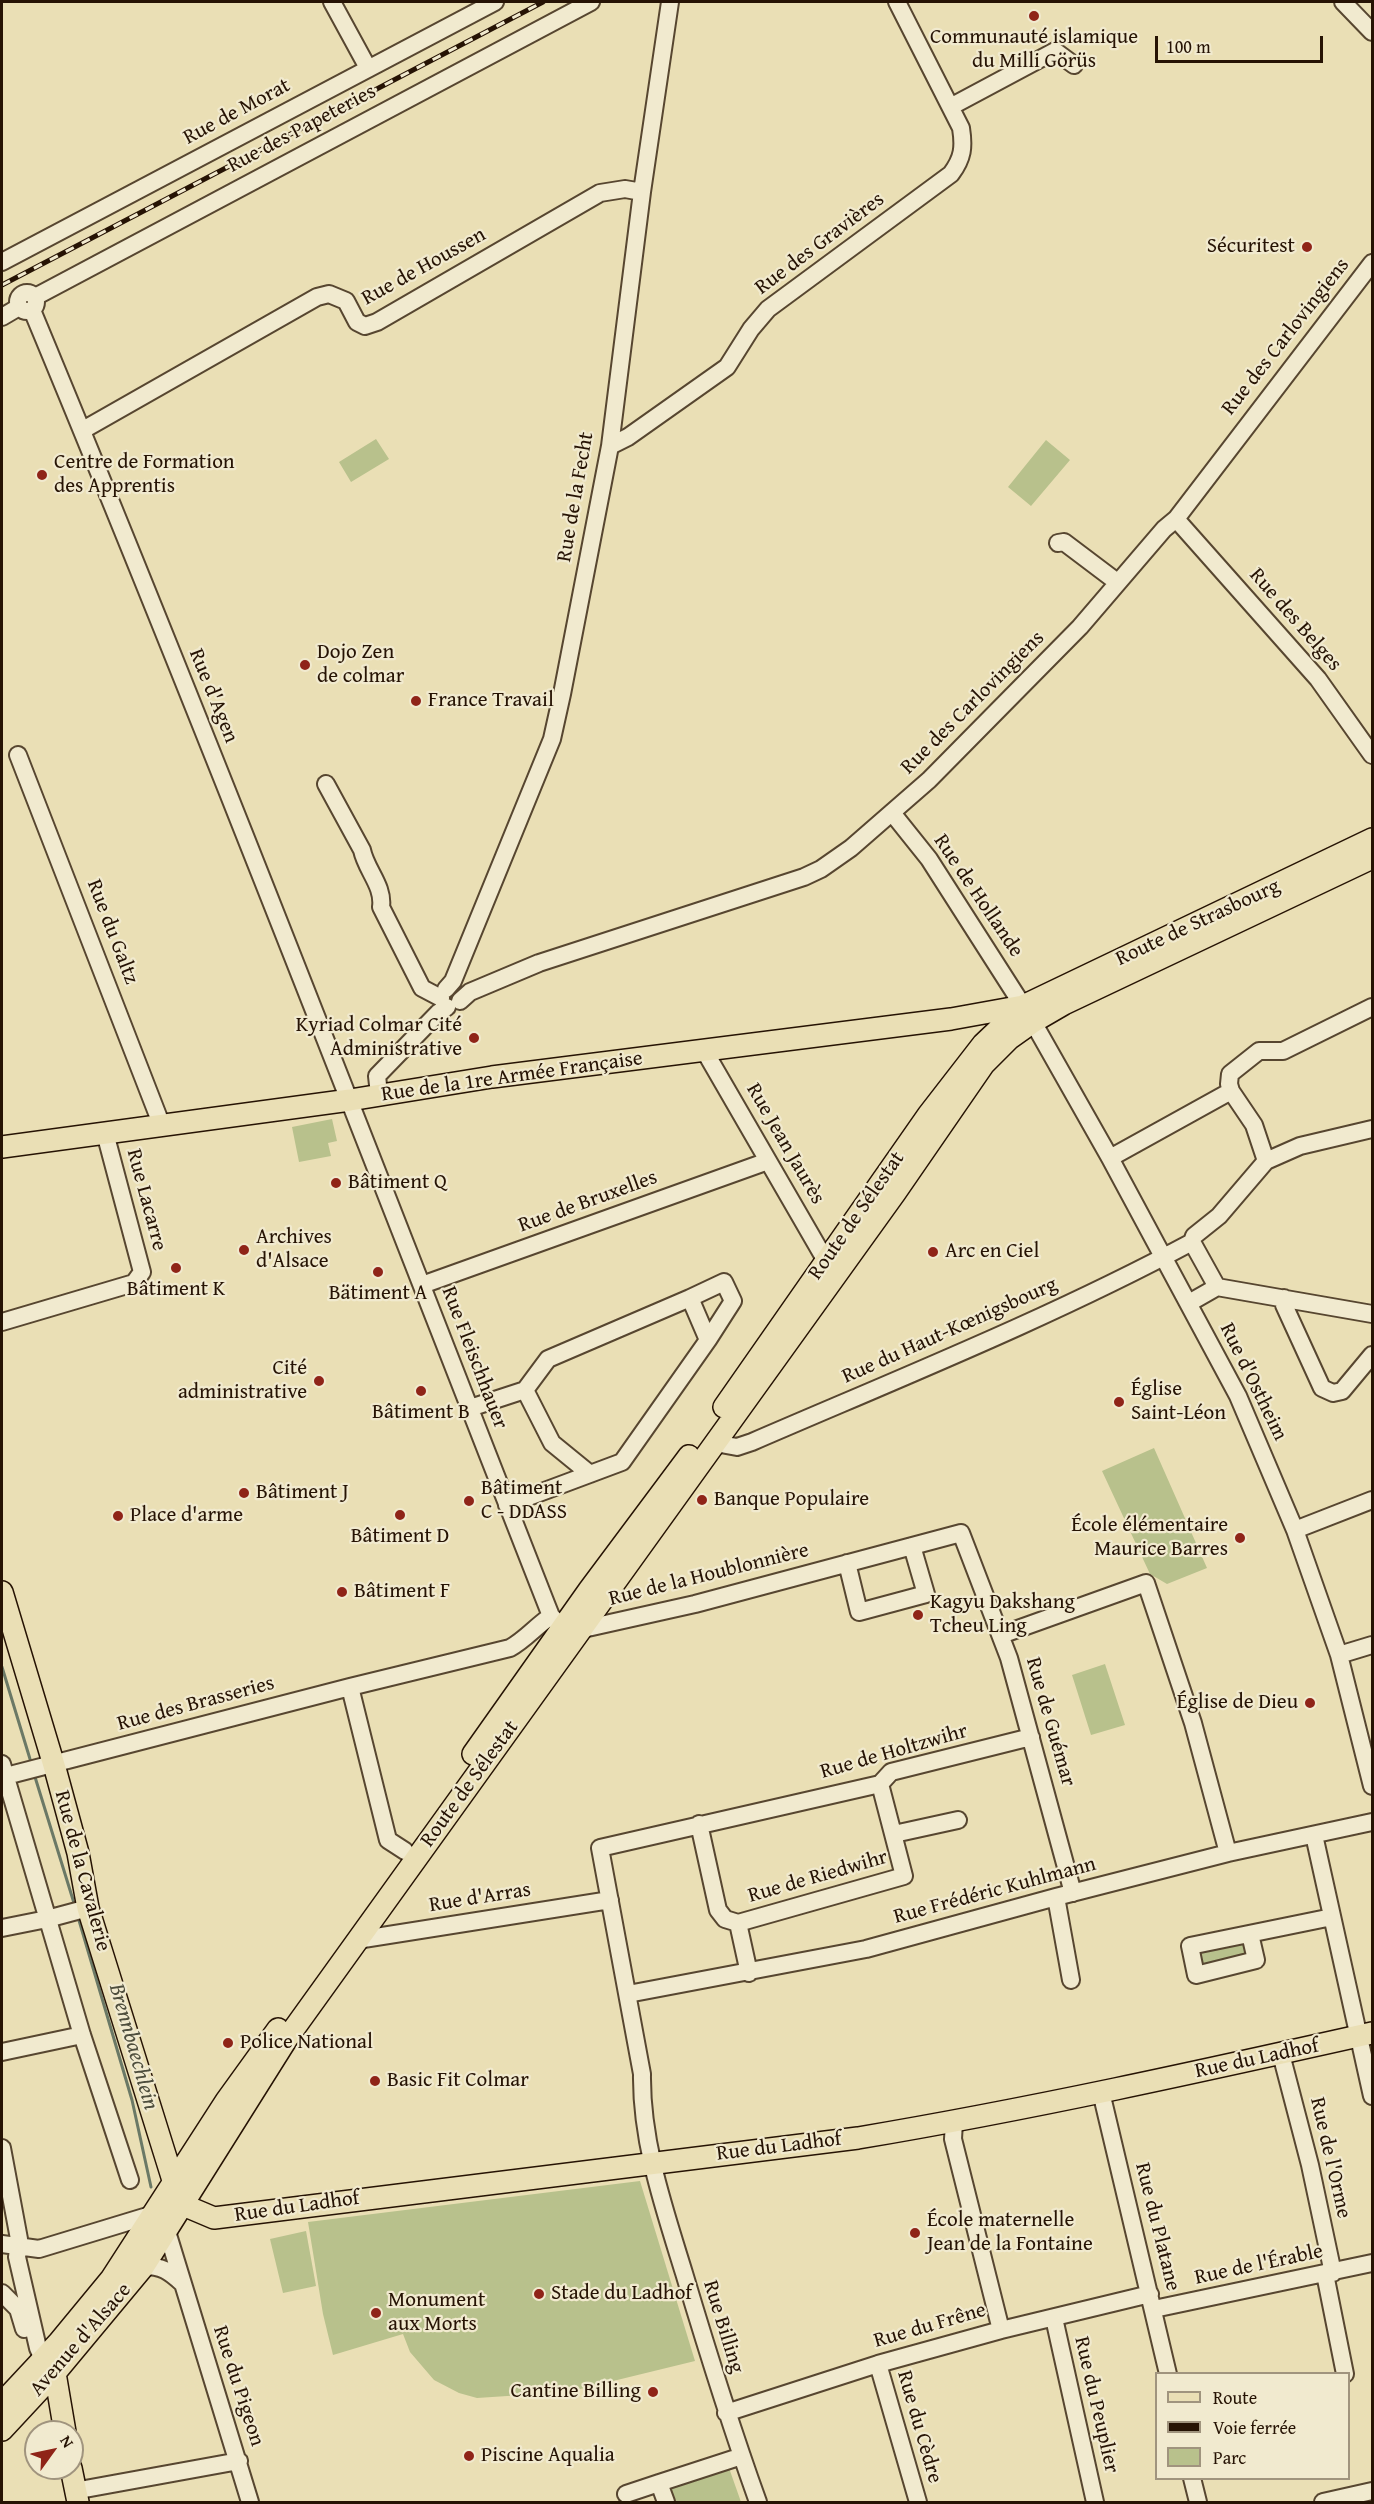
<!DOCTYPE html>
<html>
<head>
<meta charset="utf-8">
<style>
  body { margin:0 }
  #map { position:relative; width:1374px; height:2504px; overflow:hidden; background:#eadfb5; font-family:"Gentium Book Plus",serif }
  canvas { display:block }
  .frame { position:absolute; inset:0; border:3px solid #261304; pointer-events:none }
  .legend { position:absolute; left:1155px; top:2372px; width:195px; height:108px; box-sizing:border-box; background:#f1eacf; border:2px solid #a0947e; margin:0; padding:8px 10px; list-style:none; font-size:18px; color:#261304 }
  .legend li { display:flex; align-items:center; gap:12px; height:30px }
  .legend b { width:30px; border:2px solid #a0947e }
  .north { position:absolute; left:24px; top:2420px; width:60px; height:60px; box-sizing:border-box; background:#f1eacf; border:2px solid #a0947e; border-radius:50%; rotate:57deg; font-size:16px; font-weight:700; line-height:24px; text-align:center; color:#261304 }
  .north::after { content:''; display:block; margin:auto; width:21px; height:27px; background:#8f2418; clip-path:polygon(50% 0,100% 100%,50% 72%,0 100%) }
  .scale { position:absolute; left:1155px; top:36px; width:168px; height:27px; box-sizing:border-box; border:3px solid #261304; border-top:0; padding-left:8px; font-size:18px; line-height:21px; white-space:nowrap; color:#261304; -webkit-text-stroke:4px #f1eacf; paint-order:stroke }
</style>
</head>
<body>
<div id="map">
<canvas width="1374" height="2504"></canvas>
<div class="frame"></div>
<ul class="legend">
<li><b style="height:8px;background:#eadfb5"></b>Route</li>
<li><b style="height:8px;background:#261304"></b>Voie ferrée</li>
<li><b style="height:16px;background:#b8c18c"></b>Parc</li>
</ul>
<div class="north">N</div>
<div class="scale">100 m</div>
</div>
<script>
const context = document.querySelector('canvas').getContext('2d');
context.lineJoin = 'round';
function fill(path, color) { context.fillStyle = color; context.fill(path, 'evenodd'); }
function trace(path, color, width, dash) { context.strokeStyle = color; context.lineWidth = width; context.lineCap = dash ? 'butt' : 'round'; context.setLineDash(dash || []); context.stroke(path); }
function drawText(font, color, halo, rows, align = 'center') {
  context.font = font + ' "Gentium Book Plus",serif'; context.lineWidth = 4.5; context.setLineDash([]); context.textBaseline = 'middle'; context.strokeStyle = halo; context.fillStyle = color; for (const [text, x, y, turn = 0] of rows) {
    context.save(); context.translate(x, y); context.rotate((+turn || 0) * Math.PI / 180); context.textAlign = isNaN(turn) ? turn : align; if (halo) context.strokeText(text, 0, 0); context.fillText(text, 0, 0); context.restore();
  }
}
const green = new Path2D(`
  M 376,439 L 389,459 L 351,482 L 339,462 Z
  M 1046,440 L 1070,460 L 1031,506 L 1008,487 Z
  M 332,1119 L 337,1141 L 328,1143 L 331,1156 L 299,1162 L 292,1127 Z
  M 1154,1448 L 1207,1568 L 1167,1584 L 1150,1574 L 1102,1471 Z
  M 1105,1664 L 1125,1725 L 1091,1735 L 1072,1675 Z
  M 1244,1943 L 1247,1947 L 1246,1957 L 1203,1966 L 1199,1952 Z
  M 640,2181 L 695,2361 L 568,2392 L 477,2398 L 459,2393 L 434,2380 L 410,2352 L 403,2334 L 333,2355 L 323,2314 L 308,2222 Z
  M 306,2231 L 316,2286 L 283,2293 L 270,2239 Z
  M 729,2468 L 741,2502 L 669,2502 L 665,2486 Z`);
const stream = new Path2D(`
  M 2,1667 L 30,1759
  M 35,1777 L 74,1903
  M 78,1917 L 132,2100 L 151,2187`);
const minor = new Path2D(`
  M 332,2 L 368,68
  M 1343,2 L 1372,32
  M 952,106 L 1055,51 L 1074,65
  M 2,262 L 495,2
  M18 302a9 9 0 1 1 18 0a9 9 0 1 1-18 0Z
  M 35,297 L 591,2
  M 32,310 C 212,743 380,1180 551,1616 L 562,1627
  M 2,317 L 19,307
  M 83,430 L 317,297 L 329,294 L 346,301 L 357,322 L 365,326 L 377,322 L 600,193 L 625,189 L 642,192
  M 610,446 L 628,437 L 727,367 L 751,329 L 768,309 L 951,174 C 963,158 964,147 961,128 L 897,2
  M 1176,519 L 1318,679 L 1372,755
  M 1058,543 L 1064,542 L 1117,582
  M 18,755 L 162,1126
  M 326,784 L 362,850 C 366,870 384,886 381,907 L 422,988 L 441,998
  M 893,814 L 929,859 L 1023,1006
  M 446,989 L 453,981 L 552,739 L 562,694 L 610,446 L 642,192 L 670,2
  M 460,1001 L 470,992 L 539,963 L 804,877 L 821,869 L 851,848 L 929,780 L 1080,627 L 1164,529 L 1176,519 L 1372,263
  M 1033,1022 L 1110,1158 L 1238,1396 L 1295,1530 L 1339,1655 L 1372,1786
  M 704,1050 L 826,1261
  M 1231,1091 L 1254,1125 L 1266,1161
  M 379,1094 L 377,1076 L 438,1013 L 447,1007
  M 1110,1158 L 1231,1091 L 1229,1084 L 1230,1074 L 1259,1051 L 1283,1051 L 1372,1007
  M 1192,1242 L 1217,1287
  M 422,1285 L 768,1161
  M 690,1298 L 724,1282 L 733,1301 L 708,1340
  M 1284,1298 L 1284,1305 L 1322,1388 L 1333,1393 L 1342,1391 L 1372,1355
  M 1189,1303 L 1217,1287 L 1372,1314
  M 2,1322 L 134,1283 L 142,1272 L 105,1133
  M 525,1390 L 552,1443 L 590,1474
  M 470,1408 L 525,1390 L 548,1359 L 690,1298 L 708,1340 L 622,1462 L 507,1505
  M 715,1443 L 737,1447 L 752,1442 C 900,1378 1050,1318 1192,1242 L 1194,1236 L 1219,1216 L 1266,1161 L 1300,1146 L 1372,1129
  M 1295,1530 L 1372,1500
  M 847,1563 L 859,1612 L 926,1594 L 912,1546
  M 583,1629 L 695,1604 L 961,1533 L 1009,1658 L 1073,1893
  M 1001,1635 L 1146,1583 L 1193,1723 L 1228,1853
  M 1339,1655 L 1372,1645
  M 350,1687 L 388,1840 L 405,1851
  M 2,1764 L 82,2035 L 130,2180
  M 2,1777 L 350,1687 L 510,1648 C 526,1639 536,1626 551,1616
  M 699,1824 L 718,1910 L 725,1919 L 738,1923 L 749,1973
  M 894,1834 L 958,1820
  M 1314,1835 L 1372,2096
  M 1056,1897 L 1071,1980
  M 738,1923 L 904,1876 L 880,1784
  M 2,1928 L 47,1919 L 88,1908
  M 1250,1934 L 1256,1960 L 1196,1975 L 1190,1946 L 1332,1917
  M 357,1940 L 610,1900
  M 628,1994 L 866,1949 L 1056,1897 L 1228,1853 L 1372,1822
  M 2,2052 L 82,2035
  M 1281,2054 L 1310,2165 L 1333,2273
  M 1101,2092 L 1168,2374
  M 954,2122 L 953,2139 L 1001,2330
  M 2,2148 L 19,2239 L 17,2257 L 38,2348 L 43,2359
  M 165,2225 L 250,2502
  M 2,2244 L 39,2249 L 154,2214
  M 144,2266 C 162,2266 169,2271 182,2283
  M 1325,2274 L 1345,2374
  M 2,2293 L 18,2309 L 24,2329
  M 1154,2309 L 1372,2263
  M 1054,2318 L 1095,2502
  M 878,2364 L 918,2502
  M 726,2413 L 878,2364 L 1001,2330 L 1150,2294
  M 1192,2478 L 1198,2502
  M 74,2491 L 239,2461
  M 626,2494 L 659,2483
  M 666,2502 L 659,2483 L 742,2456
  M 758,2502 C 731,2427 707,2350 684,2273 C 664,2208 641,2142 642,2074 L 600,1848 L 880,1784 L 891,1772 L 1031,1737
  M 1323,2502 L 1372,2491`);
const major = new Path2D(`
  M 2,1147 L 350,1100 L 492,1077 L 951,1019 L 1023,1006 L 1372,839
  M 724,1407 L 928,1115 L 983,1044 L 1023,1006
  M 2,1592 L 56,1772 L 78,1853 L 88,1908 L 177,2193
  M 473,1754 L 589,1590 L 689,1456
  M 169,2199 L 214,2218 L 858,2138 C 1031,2109 1202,2071 1372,2033
  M 49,2366 L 55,2373 L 65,2432
  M 2,2403 L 59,2342 L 111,2279 L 226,2101 L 278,2029
  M 2,2430 L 55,2373 L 144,2266 L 288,2037 L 895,1193 L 984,1064 L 1009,1039 L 1033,1022 L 1064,1004 L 1372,858
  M 71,2468 L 78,2502`);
const rail = new Path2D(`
  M 2,285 L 543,2`);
const markers = [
  [1034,16,6,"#8f2418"],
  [1307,247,6,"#8f2418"],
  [42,475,6,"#8f2418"],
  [305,665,6,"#8f2418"],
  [416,701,6,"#8f2418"],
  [474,1038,6,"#8f2418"],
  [336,1183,6,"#8f2418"],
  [244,1250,6,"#8f2418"],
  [933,1252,6,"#8f2418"],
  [176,1268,6,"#8f2418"],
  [378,1272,6,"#8f2418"],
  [319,1381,6,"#8f2418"],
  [421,1391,6,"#8f2418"],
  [1119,1402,6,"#8f2418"],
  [244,1493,6,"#8f2418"],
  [702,1500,6,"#8f2418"],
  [469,1501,6,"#8f2418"],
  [400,1515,6,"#8f2418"],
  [118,1516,6,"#8f2418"],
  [1240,1538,6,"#8f2418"],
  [342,1592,6,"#8f2418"],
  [918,1615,6,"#8f2418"],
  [1310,1703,6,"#8f2418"],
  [228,2043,6,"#8f2418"],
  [375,2081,6,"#8f2418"],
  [915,2233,6,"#8f2418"],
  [539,2294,6,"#8f2418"],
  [376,2313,6,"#8f2418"],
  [653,2392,6,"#8f2418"],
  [469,2456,6,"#8f2418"]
];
const poiNames = [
  ["Communauté islamique",1034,38,"center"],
  ["du Milli Görüs",1034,62,"center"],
  ["Sécuritest",1295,247,"right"],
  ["Centre de Formation",54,463],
  ["des Apprentis",54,487],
  ["Dojo Zen",317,653],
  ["de colmar",317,677],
  ["France Travail",428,701],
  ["Kyriad Colmar Cité",462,1026,"right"],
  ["Administrative",462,1050,"right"],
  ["Bâtiment Q",348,1183],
  ["Archives",256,1238],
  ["d'Alsace",256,1262],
  ["Arc en Ciel",945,1252],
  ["Bâtiment K",176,1290,"center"],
  ["Bätiment A",378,1294,"center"],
  ["Cité",307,1369,"right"],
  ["administrative",307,1393,"right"],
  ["Église",1131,1390],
  ["Saint-Léon",1131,1414],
  ["Bâtiment B",421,1413,"center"],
  ["Bâtiment",481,1489],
  ["C - DDASS",481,1513],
  ["Bâtiment J",256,1493],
  ["Banque Populaire",714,1500],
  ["Place d'arme",130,1516],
  ["École élémentaire",1228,1526,"right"],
  ["Maurice Barres",1228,1550,"right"],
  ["Bâtiment D",400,1537,"center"],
  ["Bâtiment F",354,1592],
  ["Kagyu Dakshang",930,1603],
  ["Tcheu Ling",930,1627],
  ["Église de Dieu",1298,1703,"right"],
  ["Police National",240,2043],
  ["Basic Fit Colmar",387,2081],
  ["École maternelle",927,2221],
  ["Jean de la Fontaine",927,2245],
  ["Stade du Ladhof",551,2294],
  ["Monument",388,2301],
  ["aux Morts",388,2325],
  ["Cantine Billing",641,2392,"right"],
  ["Piscine Aqualia",481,2456]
];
const streetNames = [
  ["Rue de Morat",237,112,-28],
  ["Rue des Papeteries",302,129,-28],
  ["Rue des Gravières",820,244,-37],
  ["Rue de Houssen",424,267,-29],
  ["Rue des Carlovingiens",1286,337,-52],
  ["Rue de la Fecht",576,497,-80],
  ["Rue des Belges",1295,620,49],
  ["Rue d'Agen",213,696,68],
  ["Rue des Carlovingiens",973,703,-45],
  ["Rue de Hollande",978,896,56],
  ["Route de Strasbourg",1198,923,-25],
  ["Rue du Galtz",112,932,69],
  ["Rue de la 1re Armée Française",512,1077,-8],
  ["Rue Jean Jaurès",785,1144,60],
  ["Rue Lacarre",146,1200,75],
  ["Rue de Bruxelles",588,1202,-20],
  ["Route de Sélestat",857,1216,-55],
  ["Rue du Haut-Kœnigsbourg",950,1331,-24],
  ["Rue Fleischhauer",474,1358,69],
  ["Rue d'Ostheim",1253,1382,64],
  ["Rue de la Houblonnière",709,1575,-14],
  ["Rue des Brasseries",196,1704,-15],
  ["Rue de Guémar",1050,1722,74],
  ["Rue de Holtzwihr",894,1752,-16],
  ["Route de Sélestat",470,1784,-54],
  ["Rue de la Cavalerie",82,1871,75],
  ["Rue de Riedwihr",818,1877,-16],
  ["Rue Frédéric Kuhlmann",995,1891,-15],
  ["Rue d'Arras",480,1898,-9],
  ["Rue du Ladhof",1257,2059,-12],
  ["Rue du Ladhof",779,2147,-7],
  ["Rue de l'Orme",1330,2158,77],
  ["Rue du Ladhof",297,2207,-8],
  ["Rue du Platane",1157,2227,76],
  ["Rue de l'Érable",1259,2265,-12],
  ["Rue du Frêne",930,2326,-16],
  ["Rue Billing",723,2327,73],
  ["Avenue d'Alsace",81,2340,-49],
  ["Rue du Pigeon",238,2386,72],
  ["Rue du Peuplier",1096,2405,77],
  ["Rue du Cèdre",919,2427,74]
];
const waterNames = [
  ["Brennbaechlein",133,2047,74]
];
fill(green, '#b8c18c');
trace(stream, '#6b7966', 3);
trace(minor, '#574630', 20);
trace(major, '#261304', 24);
trace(minor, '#f1eacf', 16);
trace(major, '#eadfb5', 21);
trace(rail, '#261304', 5);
trace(rail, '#f1eacf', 3, [9]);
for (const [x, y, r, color] of markers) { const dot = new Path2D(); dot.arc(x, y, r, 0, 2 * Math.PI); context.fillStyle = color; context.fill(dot); trace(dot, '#f1eacf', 2); }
drawText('21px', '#261304', '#f1eacf', poiNames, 'left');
drawText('21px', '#261304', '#f1eacf', streetNames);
drawText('italic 22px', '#4e4e3d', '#f1eacf', waterNames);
</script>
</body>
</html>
